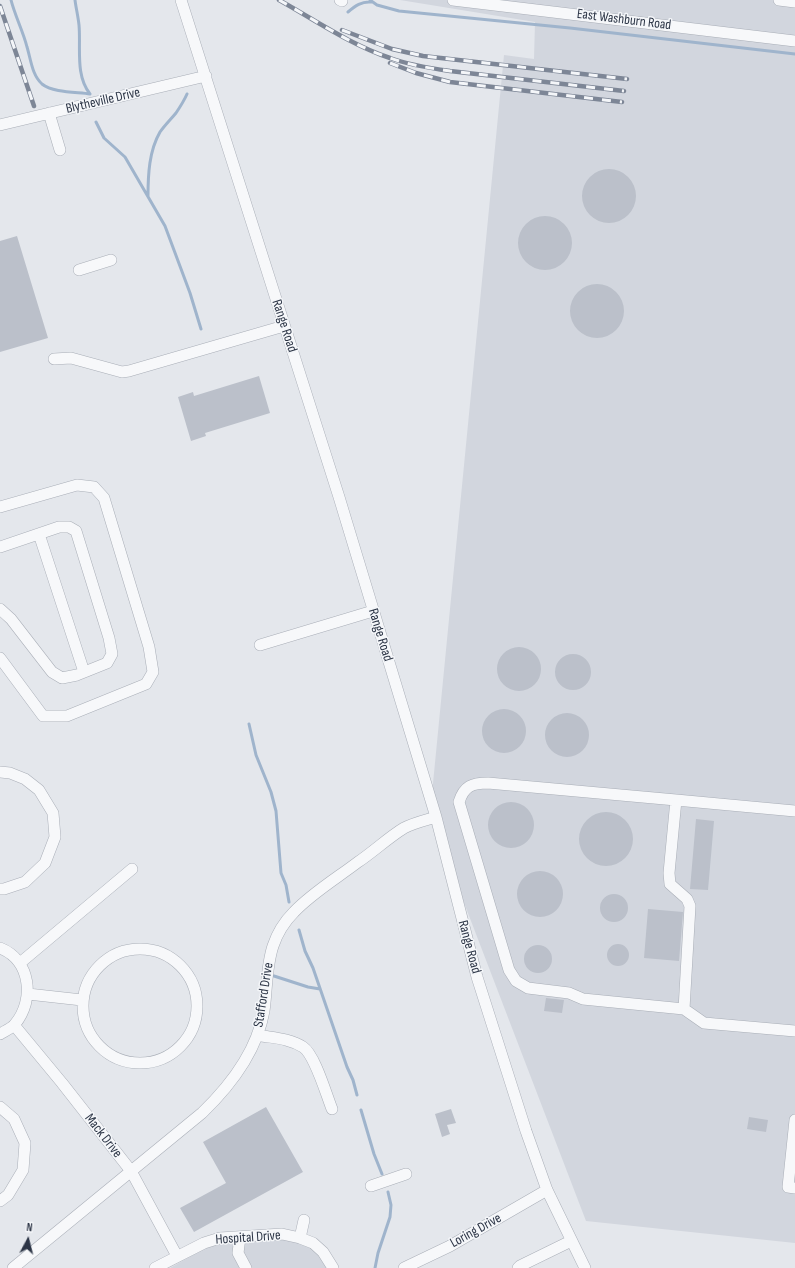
<!DOCTYPE html>
<html>
<head>
<meta charset="utf-8">
<style>
  body { margin:0 }
  #map { position:relative; width:795px; height:1268px; overflow:hidden; background:#e4e7ec; font-family:"Sofia Sans Condensed",sans-serif }
  canvas { display:block }
  .north { position:absolute; left:8px; top:1220px; width:40px; height:40px; -webkit-text-stroke:3px #f4f6f9; paint-order:stroke; rotate:7deg; font-size:11px; font-weight:700; line-height:16px; text-align:center; color:#2b3445 }
  .north::after { content:''; display:block; margin:auto; width:14px; height:18px; background:#2b3445; clip-path:polygon(50% 0,100% 100%,50% 72%,0 100%) }
</style>
</head>
<body>
<div id="map">
<canvas width="795" height="1268"></canvas>
<div class="north">N</div>
</div>
<script>
const context = document.querySelector('canvas').getContext('2d');
context.lineJoin = 'round';
function fill(path, color) { context.fillStyle = color; context.fill(path, 'evenodd'); }
function trace(path, color, width, dash) { context.strokeStyle = color; context.lineWidth = width; context.lineCap = dash ? 'butt' : 'round'; context.setLineDash(dash || []); context.stroke(path); }
function drawText(font, color, halo, rows, align = 'center') {
  context.font = font + ' "Sofia Sans Condensed",sans-serif'; context.lineWidth = 3; context.setLineDash([]); context.textBaseline = 'middle'; context.strokeStyle = halo; context.fillStyle = color; for (const [text, x, y, turn = 0] of rows) {
    context.save(); context.translate(x, y); context.rotate((+turn || 0) * Math.PI / 180); context.textAlign = isNaN(turn) ? turn : align; if (halo) context.strokeText(text, 0, 0); context.fillText(text, 0, 0); context.restore();
  }
}
const built = new Path2D(`
  M 400,0 L 795,0 L 795,1243 L 586,1221 L 430,814 L 504,55 L 534,59 L 535,22 Z
  M 277,1238 L 301,1241 L 316,1251 L 330,1268 L 170,1268 L 211,1245 L 238,1240 Z`);
const stream = new Path2D(`
  M 11,0 C 15,16 23,31 27,47 C 31,60 32,75 42,84 C 53,93 77,92 90,94
  M 75,0 C 76,8 78,16 79,25 C 81,48 75,75 90,94
  M 370,0 L 377,5 L 399,11 L 570,28 L 795,54
  M 348,12 C 355,6 362,1 371,2
  M 96,122 L 104,138 L 125,157 L 165,226 L 190,293 L 201,329
  M 148,196 C 148,175 149,151 160,132 C 165,125 171,119 176,113 C 180,107 184,101 187,94
  M 249,724 L 256,755 L 271,792 L 276,811 L 281,873 L 286,885 L 289,902
  M 299,930 L 305,951 L 313,968 L 347,1067 L 353,1080 L 357,1095
  M 274,976 L 308,987 L 320,989
  M 361,1110 L 374,1154 L 382,1174
  M 375,1268 L 378,1253 L 390,1217 L 391,1205 L 388,1192`);
const building = new Path2D(`
  M582 196a27 27 0 1 1 54 0a27 27 0 1 1-54 0Z
  M518 243a27 27 0 1 1 54 0a27 27 0 1 1-54 0Z
  M 17,236 L 48,338 L 0,352 L 0,241 Z
  M570 311a27 27 0 1 1 54 0a27 27 0 1 1-54 0Z
  M 259,376 L 270,413 L 205,433 L 206,436 L 191,441 L 178,397 L 193,392 L 194,396 Z
  M497 669a22 22 0 1 1 44 0a22 22 0 1 1-44 0Z
  M555 672a18 18 0 1 1 36 0a18 18 0 1 1-36 0Z
  M482 731a22 22 0 1 1 44 0a22 22 0 1 1-44 0Z
  M545 735a22 22 0 1 1 44 0a22 22 0 1 1-44 0Z
  M488 825a23 23 0 1 1 46 0a23 23 0 1 1-46 0Z
  M579 839a27 27 0 1 1 54 0a27 27 0 1 1-54 0Z
  M 696,819 L 714,821 L 708,890 L 690,889 Z
  M517 894a23 23 0 1 1 46 0a23 23 0 1 1-46 0Z
  M600 908a14 14 0 1 1 28 0a14 14 0 1 1-28 0Z
  M 648,909 L 683,912 L 679,961 L 644,958 Z
  M607 955a11 11 0 1 1 22 0a11 11 0 1 1-22 0Z
  M524 959a14 14 0 1 1 28 0a14 14 0 1 1-28 0Z
  M 546,998 L 564,1000 L 562,1013 L 544,1011 Z
  M 266,1107 L 303,1172 L 194,1232 L 180,1208 L 226,1183 L 203,1142 Z
  M 451,1109 L 456,1123 L 447,1125 L 450,1134 L 442,1137 L 435,1114 Z
  M 749,1117 L 768,1120 L 766,1132 L 747,1129 Z`);
const minor = new Path2D(`
  M 181,0 L 339,497 L 436,817 L 477,977 L 526,1131 L 547,1190 L 585,1268
  M 340,0 L 342,1 L 342,0
  M 453,0 L 795,41
  M 779,0 L 795,2
  M 49,113 L 60,150
  M 0,125 L 206,76
  M 79,270 L 111,260
  M 54,359 L 71,358 L 122,372 L 129,371 L 284,326
  M 0,507 L 77,485 L 94,487 L 104,498 L 149,647 L 153,672 L 146,684 L 67,716 L 43,716 L 0,658
  M 39,534 L 84,672
  M 0,547 L 59,527 L 69,527 L 76,531 L 109,638 L 112,654 L 107,663 L 77,675 L 62,678 L 52,672 L 11,619 L 0,609
  M 260,645 L 373,611
  M 0,772 L 10,773 L 25,779 L 39,790 L 53,813 L 55,837 L 45,863 L 25,882 L 4,889 L 0,889
  M 676,800 L 488,783 C 472,783 464,786 459,802 L 509,970 L 516,981 L 528,988 L 569,993 L 583,999 L 684,1009
  M 795,811 L 676,800 L 669,873 L 670,884 L 687,899 L 690,906 L 684,1009 L 704,1023 L 795,1031
  M 0,948 C 31,960 35,1000 15,1024 C 12,1028 5,1031 0,1034
  M83 1006a57 57 0 1 1 114 0a57 57 0 1 1-114 0Z
  M 20,963 L 132,869
  M 28,994 L 82,1000
  M 14,1025 L 62,1083 L 131,1171 L 177,1256
  M 257,1035 C 272,1038 289,1038 303,1047 C 315,1055 326,1094 332,1109
  M 0,1107 L 14,1119 L 25,1143 L 23,1170 L 8,1195 L 0,1201
  M 795,1120 L 788,1187 L 795,1188
  M 371,1186 L 406,1174
  M 240,1237 L 238,1253 L 246,1268
  M 300,1238 L 304,1220
  M 13,1268 L 202,1113 C 230,1086 257,1051 264,1011 C 267,990 266,967 273,946 C 277,934 285,921 294,912 C 312,893 337,878 358,862 C 373,852 389,837 404,828 C 413,823 426,820 436,817
  M 155,1268 L 204,1243 L 220,1238 L 282,1234 L 300,1238 L 313,1243 L 323,1252 L 333,1268
  M 404,1268 L 450,1246 L 547,1190
  M 518,1268 L 520,1266 L 571,1241`);
const rail = new Path2D(`
  M 279,0 C 315,20 351,45 390,58 C 409,65 429,68 450,71 L 624,91
  M 0,6 L 34,106
  M 342,30 L 392,49 L 423,56 L 627,79
  M 390,63 L 416,73 L 450,82 L 622,102`);
const streetNames = [
  ["East Washburn Road",624,20,7],
  ["Blytheville Drive",103,101,-13],
  ["Range Road",284,326,72],
  ["Range Road",380,635,73],
  ["Range Road",469,947,75],
  ["Stafford Drive",264,995,-81],
  ["Mack Drive",103,1136,52],
  ["Loring Drive",476,1231,-29],
  ["Hospital Drive",248,1238,-4]
];
fill(built, '#d2d6de');
trace(stream, '#9fb4cc', 3);
fill(building, '#bbc0ca');
trace(minor, '#a9aeb7', 12);
trace(minor, '#f7f8fa', 11);
trace(rail, '#7d8696', 4.5);
trace(rail, '#f4f6f9', 3, [9]);
drawText('14px', '#2b3445', '#f4f6f9', streetNames);
</script>
</body>
</html>
